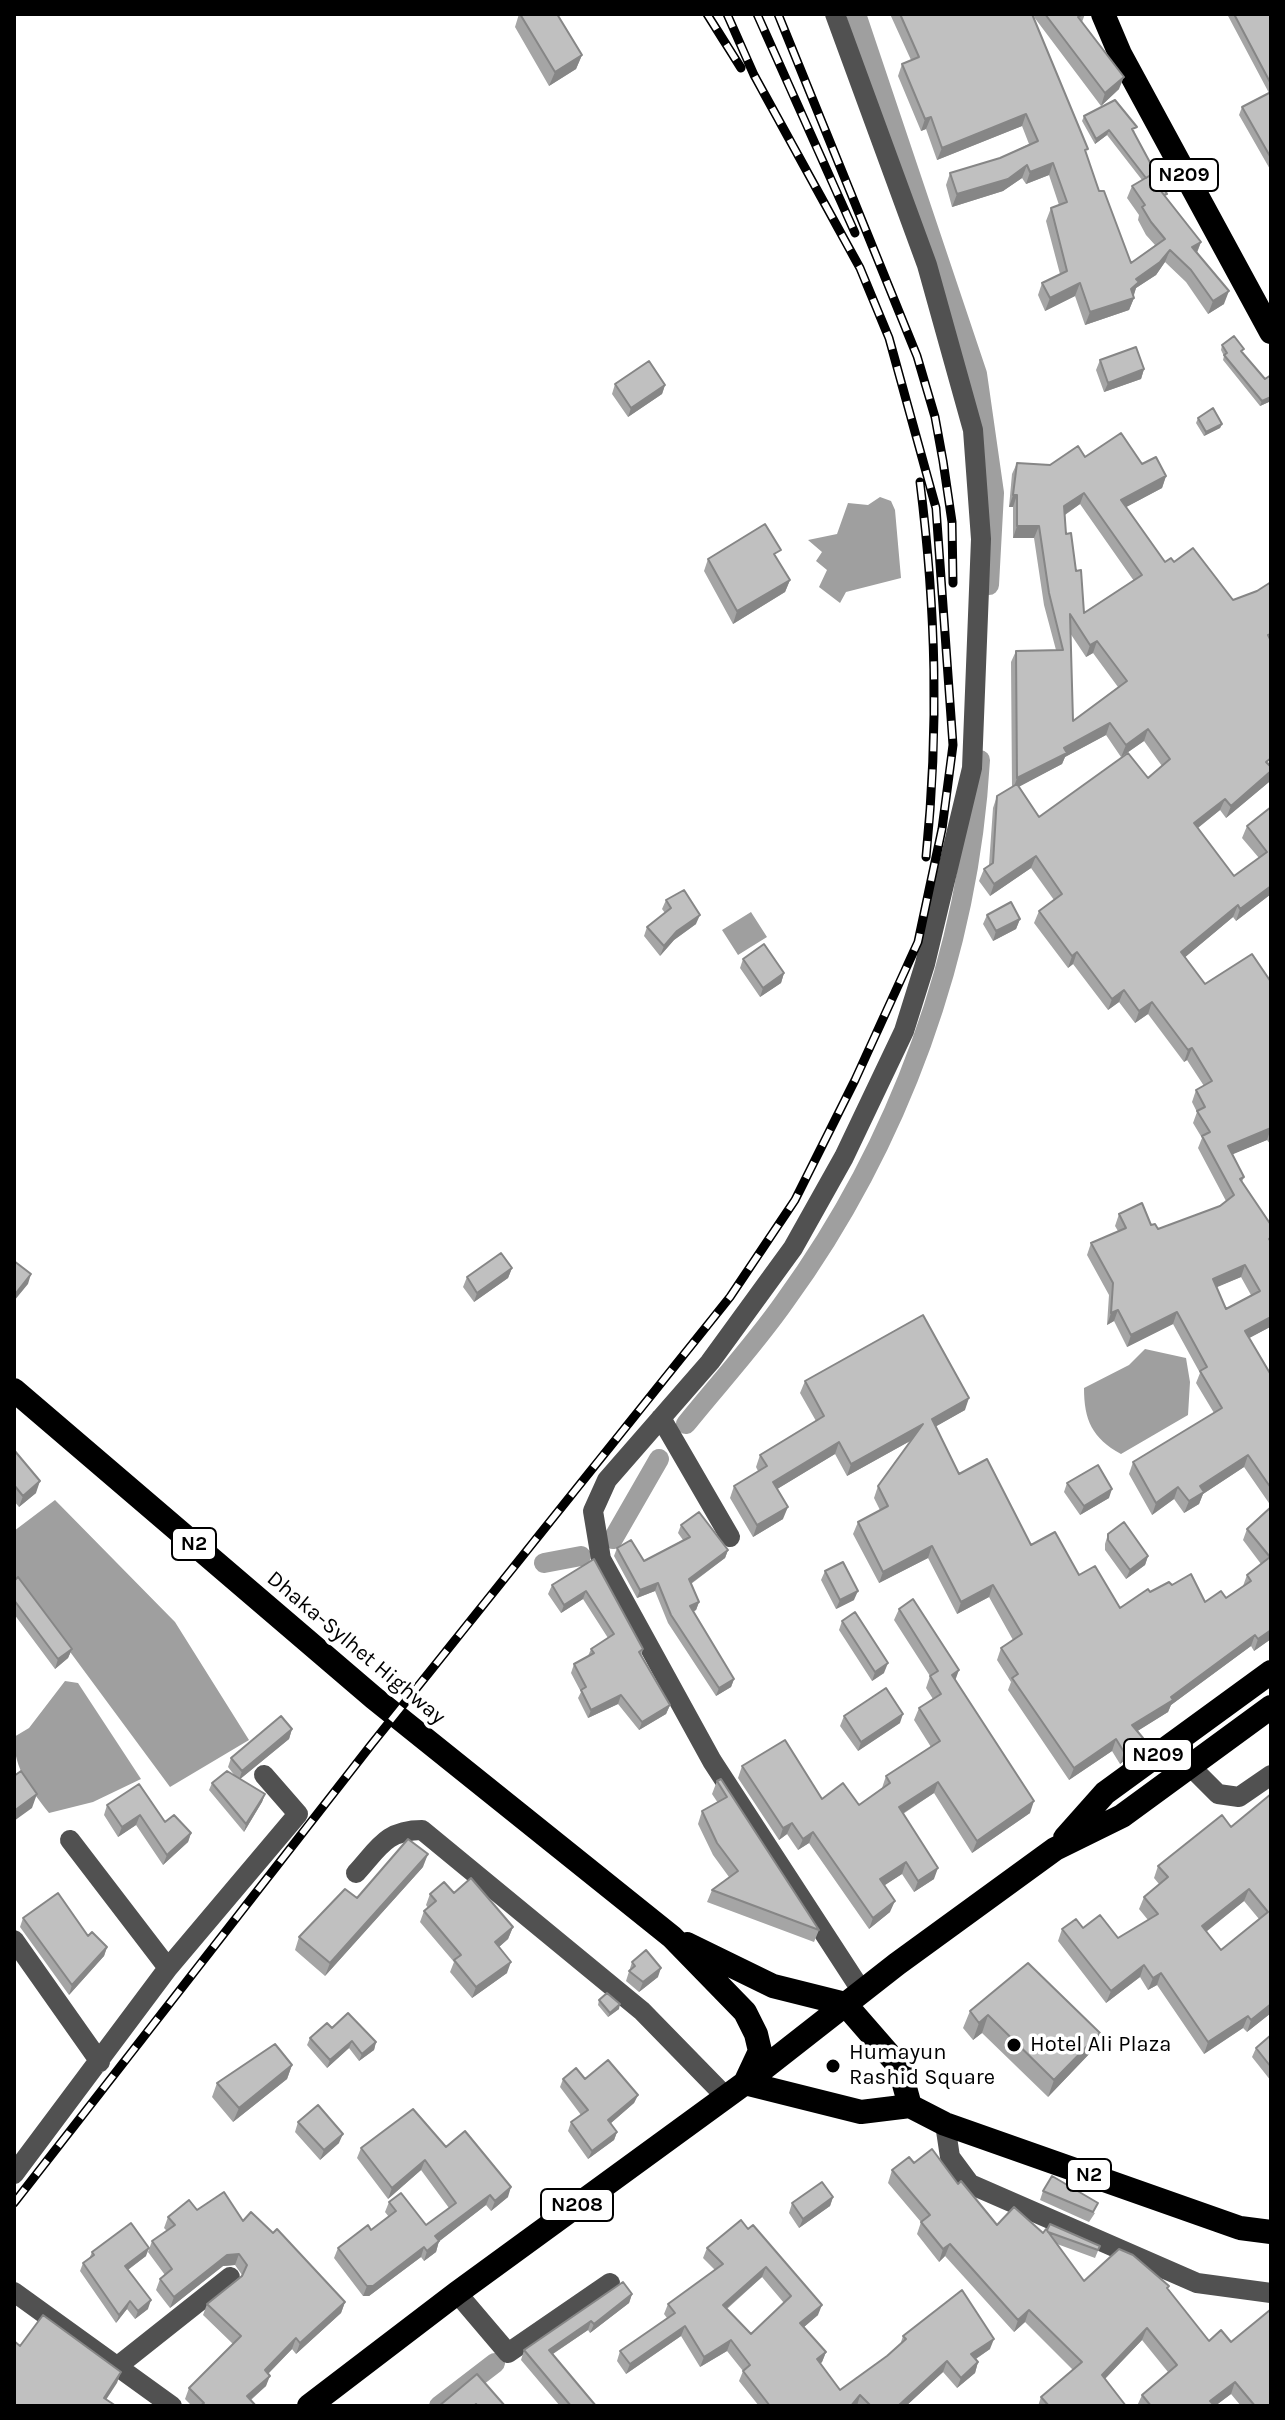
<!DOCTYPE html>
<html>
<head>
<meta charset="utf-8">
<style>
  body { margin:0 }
  #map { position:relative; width:1285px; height:2420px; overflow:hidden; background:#fff; font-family:Karla,sans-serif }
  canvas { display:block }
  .frame { position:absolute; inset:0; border:16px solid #000; pointer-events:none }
</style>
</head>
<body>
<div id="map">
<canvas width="1285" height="2420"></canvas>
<div class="frame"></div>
</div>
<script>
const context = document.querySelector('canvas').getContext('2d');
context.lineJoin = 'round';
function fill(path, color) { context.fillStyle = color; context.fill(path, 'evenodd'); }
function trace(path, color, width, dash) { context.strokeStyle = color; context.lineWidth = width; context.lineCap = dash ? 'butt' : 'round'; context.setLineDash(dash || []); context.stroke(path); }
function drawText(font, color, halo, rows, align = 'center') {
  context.font = font + ' Karla,sans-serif'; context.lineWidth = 7; context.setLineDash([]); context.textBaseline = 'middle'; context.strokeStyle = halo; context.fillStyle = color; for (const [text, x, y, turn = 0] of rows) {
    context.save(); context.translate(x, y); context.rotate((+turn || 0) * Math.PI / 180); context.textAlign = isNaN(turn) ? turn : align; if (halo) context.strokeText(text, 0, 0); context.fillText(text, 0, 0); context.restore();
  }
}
const water = new Path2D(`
  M 880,497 L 891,501 L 895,510 L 901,578 L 846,592 L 840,603 L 819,587 L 827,570 L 816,561 L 822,552 L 808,540 L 837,534 L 848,503 L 868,505 Z
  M 751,912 L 767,937 L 738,955 L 722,930 Z
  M 1145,1349 L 1186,1358 L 1190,1382 L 1188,1415 L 1121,1454 C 1092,1438 1084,1420 1084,1388 L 1129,1365 Z
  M 55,1500 L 175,1622 L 249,1740 L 170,1787 L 14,1576 L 14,1531 Z
  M 65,1681 L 78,1683 L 141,1779 L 93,1802 L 49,1813 C 30,1788 14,1770 14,1737 L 29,1728 Z`);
const canal = new Path2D(`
  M 856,14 L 977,374 L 994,493 L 989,585
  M 686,1424 C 719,1383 755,1344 785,1301 C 899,1144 969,953 980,760
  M 613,1539 L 659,1459
  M 544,1563 L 581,1556
  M 439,2406 L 495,2363`);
const minor = new Path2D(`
  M 835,14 L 927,265 L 973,430 L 981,539 L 972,768 L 925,964 L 904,1031 L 844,1157 L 793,1248 L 710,1362 L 607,1480 L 593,1511 L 601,1559 L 712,1761 L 861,1990
  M 661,1418 L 730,1537
  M 1190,1766 L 1218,1794 L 1239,1797 L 1271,1775
  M 70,1840 L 168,1968
  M 356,1873 C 379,1848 386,1830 422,1830 L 642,2011 L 726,2097
  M 14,1940 L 100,2062
  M 945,2124 L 950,2157 L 970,2184 L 1197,2283 L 1271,2293
  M 14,2174 L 168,1968 L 298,1814 L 264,1775
  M 14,2292 L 172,2406
  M 457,2293 L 508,2353 L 610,2283
  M 119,2365 L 230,2277`);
const highway = new Path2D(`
  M 1103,14 L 1120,54 L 1271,332
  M 14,1390 L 374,1698 L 672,1937 L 745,2012 L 756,2034 L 760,2051 L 745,2083 L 861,2112 L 910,2106 L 945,2124 L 1240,2228 L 1271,2232
  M 1065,1838 L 1105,1793 L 1271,1672
  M 687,1944 L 773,1986 L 845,2004 L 899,2066 L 910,2106
  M 309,2406 L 457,2293 L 745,2083 L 897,1964 L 1055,1849 L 1122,1816 L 1271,1707`);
const rail = new Path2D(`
  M 707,14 L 741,68
  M 757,14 L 855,233
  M 778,14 L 917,356 L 935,417 L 943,461 L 952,522 L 953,583
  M 920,482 C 936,611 939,727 926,857
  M 14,2203 L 371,1745 L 730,1297 L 795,1200 L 855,1080 L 918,942 L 942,829 L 953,745 L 936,508 L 889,338 L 860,268 L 754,75 L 727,14`);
const wall = new Path2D(`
  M 519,14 L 582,55 L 576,69 L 549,86 L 515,27 Z
  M 890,14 L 1015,14 L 1086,154 L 1099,191 L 1131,263 L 1155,245 L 1146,235 L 1138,220 L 1139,215 L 1127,198 L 1132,186 L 1142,180 L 1107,135 L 1095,144 L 1082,121 L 1084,116 L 1135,131 L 1133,132 L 1166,197 L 1201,242 L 1197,253 L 1224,304 L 1208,314 L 1186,282 L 1165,262 L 1156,275 L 1136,288 L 1133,296 L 1134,298 L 1129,310 L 1085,325 L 1075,296 L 1045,311 L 1038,295 L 1042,283 L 1060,274 L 1046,221 L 1051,208 L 1059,205 L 1049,175 L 1026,184 L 1022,178 L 1003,191 L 952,207 L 946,185 L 950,173 L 1000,158 L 1029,144 L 1022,126 L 937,160 L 926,129 L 921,131 L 898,76 L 902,64 L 911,60 Z
  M 1035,14 L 1085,14 L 1082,22 L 1119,89 L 1101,106 L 1034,17 Z
  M 1227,14 L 1271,14 L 1271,171 L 1239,115 L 1242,107 L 1269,93 Z
  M 1222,345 L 1242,353 L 1265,379 L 1271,375 L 1271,401 L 1260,406 L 1223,360 L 1224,356 L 1221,350 Z
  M 1100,360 L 1144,369 L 1141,379 L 1104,392 L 1096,370 Z
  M 615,384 L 665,385 L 662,394 L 628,417 L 612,394 Z
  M 1198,418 L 1222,424 L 1220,428 L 1204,436 L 1196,423 Z
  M 1085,457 L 1142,464 L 1166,476 L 1162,488 L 1126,507 L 1271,767 L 1271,775 L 1269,782 L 1226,818 L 1220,810 L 1198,828 L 1234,876 L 1259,858 L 1242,838 L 1247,826 L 1271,807 L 1271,894 L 1236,921 L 1233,917 L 1185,957 L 1205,984 L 1271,982 L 1271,1145 L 1267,1140 L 1232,1154 L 1244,1177 L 1242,1182 L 1271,1225 L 1271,1327 L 1270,1327 L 1249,1338 L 1271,1375 L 1271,1506 L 1244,1467 L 1203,1494 L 1199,1504 L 1184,1513 L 1174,1499 L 1152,1515 L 1129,1474 L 1133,1462 L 1214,1413 L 1196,1383 L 1200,1373 L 1173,1324 L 1127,1347 L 1114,1321 L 1107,1325 L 1109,1295 L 1087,1255 L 1091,1243 L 1118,1231 L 1115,1226 L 1119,1214 L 1151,1225 L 1158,1229 L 1220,1206 L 1226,1201 L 1198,1148 L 1202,1138 L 1193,1123 L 1197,1112 L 1192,1102 L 1196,1090 L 1204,1086 L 1187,1060 L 1184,1062 L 1148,1014 L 1135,1023 L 1119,1002 L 1108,1010 L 1073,964 L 1068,968 L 1034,923 L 1039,911 L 1054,900 L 1031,868 L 990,896 L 979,881 L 984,869 L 989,865 L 993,808 L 997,796 L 1012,787 L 1011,662 L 1016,651 L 1056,650 L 1044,605 L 1034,538 L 1013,538 L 1013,507 L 1009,507 L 1012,474 L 1017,463 L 1050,465 ZM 1080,504 L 1134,581 L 1084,613 L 1076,571 L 1066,534 L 1065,515 ZM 1070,633 L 1086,657 L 1093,653 L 1118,687 L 1073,721 ZM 1106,735 L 1121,757 L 1144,741 L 1162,766 L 1148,778 L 1039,817 L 1019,786 L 1062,764 L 1065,757 ZM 1241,1277 L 1251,1295 L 1226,1309 L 1216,1287 Z
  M 708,559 L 777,559 L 790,580 L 785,592 L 733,624 L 704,571 Z
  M 666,900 L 696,924 L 674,940 L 660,956 L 644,936 L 647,927 L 665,913 L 662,909 Z
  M 987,915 L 1020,919 L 1016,929 L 993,941 L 983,924 Z
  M 743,959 L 784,973 L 781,983 L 760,997 L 740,968 Z
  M 512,1268 L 508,1278 L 474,1302 L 463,1287 L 467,1277 Z
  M 805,1381 L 965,1410 L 936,1426 L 959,1474 L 1031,1545 L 1079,1575 L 1120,1608 L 1150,1592 L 1172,1585 L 1205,1602 L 1226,1598 L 1243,1586 L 1247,1575 L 1261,1564 L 1243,1540 L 1247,1529 L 1271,1507 L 1271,1639 L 1254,1651 L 1251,1646 L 1171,1705 L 1168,1712 L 1137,1731 L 1138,1750 L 1120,1764 L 1112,1751 L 1069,1780 L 1008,1690 L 1011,1682 L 997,1660 L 1001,1648 L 1013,1640 L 989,1597 L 957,1614 L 928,1558 L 879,1583 L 853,1534 L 858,1522 L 880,1510 L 874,1498 L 878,1486 L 912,1440 L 847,1476 L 835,1454 L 777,1489 L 783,1519 L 753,1537 L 730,1498 L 734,1486 L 758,1471 L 756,1467 L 760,1455 L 816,1421 L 800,1393 Z
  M 14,1450 L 36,1493 L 19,1507 L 14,1501 Z
  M 1067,1483 L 1109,1498 L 1080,1515 L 1064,1492 Z
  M 681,1525 L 728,1550 L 725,1558 L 691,1584 L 699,1602 L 696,1610 L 693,1612 L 734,1679 L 731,1687 L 716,1696 L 668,1623 L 655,1591 L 637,1598 L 614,1556 L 617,1548 L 644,1561 L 683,1540 L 678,1533 Z
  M 1108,1534 L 1148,1556 L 1145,1565 L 1126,1579 L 1105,1550 L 1105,1544 Z
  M 594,1559 L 643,1649 L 641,1656 L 670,1705 L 666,1714 L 639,1730 L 618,1704 L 588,1718 L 578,1698 L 581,1692 L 571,1673 L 574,1664 L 588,1656 L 591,1649 L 608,1638 L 583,1599 L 561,1613 L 548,1594 L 552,1585 Z
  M 825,1571 L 854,1600 L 836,1609 L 821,1580 Z
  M 14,1581 L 72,1649 L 68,1658 L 55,1669 L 14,1614 Z
  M 899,1609 L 955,1680 L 1030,1813 L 972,1853 L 934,1793 L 903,1814 L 934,1879 L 914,1892 L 902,1874 L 884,1885 L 890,1912 L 869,1929 L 809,1843 L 798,1850 L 787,1834 L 779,1840 L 738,1778 L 742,1766 L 822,1799 L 859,1805 L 882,1788 L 886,1776 L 931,1747 L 914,1720 L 919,1708 L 933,1699 L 926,1688 L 930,1676 L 894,1620 Z
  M 842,1621 L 884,1673 L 872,1681 L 839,1630 Z
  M 844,1716 L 900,1723 L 858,1751 L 840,1726 Z
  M 292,1729 L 289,1739 L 240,1779 L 265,1794 L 262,1802 L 244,1832 L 209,1790 L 212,1783 L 235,1776 L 228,1767 L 231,1758 Z
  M 717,1781 L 819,1930 L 814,1942 L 707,1902 L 712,1890 L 729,1877 L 713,1855 L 698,1824 L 702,1811 L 718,1803 L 712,1794 Z
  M 1271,1794 L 1271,2013 L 1247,2032 L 1243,2028 L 1204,2054 L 1157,1985 L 1148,1990 L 1140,1977 L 1106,2003 L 1058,1941 L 1062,1929 L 1083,1928 L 1118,1938 L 1148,1920 L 1139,1909 L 1144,1897 L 1159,1884 L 1154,1878 L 1158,1866 L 1231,1827 ZM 1244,1901 L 1259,1919 L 1221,1950 L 1206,1932 Z
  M 107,1805 L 165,1822 L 191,1833 L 188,1842 L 163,1865 L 136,1825 L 118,1837 L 104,1815 Z
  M 423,1867 L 325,1976 L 295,1950 L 299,1937 Z
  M 454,1893 L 513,1927 L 508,1939 L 499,1947 L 507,1973 L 472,1998 L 450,1972 L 454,1962 L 420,1922 L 424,1911 L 428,1908 L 426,1905 L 430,1894 Z
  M 23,1918 L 88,1936 L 107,1947 L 104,1956 L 69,1995 L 20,1927 Z
  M 632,1962 L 658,1977 L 639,1992 L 626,1981 Z
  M 1028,1963 L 1093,2050 L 1048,2097 L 982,2033 L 973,2040 L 963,2028 L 970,2011 Z
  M 599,2000 L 619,2009 L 608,2017 L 598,2005 Z
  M 332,2028 L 376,2042 L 374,2050 L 359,2061 L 349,2048 L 327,2068 L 307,2045 L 310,2038 Z
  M 1271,2035 L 1271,2081 L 1252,2057 L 1256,2048 Z
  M 292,2065 L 287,2079 L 233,2122 L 212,2097 L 217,2083 Z
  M 563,2079 L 585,2079 L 638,2095 L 634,2103 L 610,2124 L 617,2132 L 614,2140 L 588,2159 L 568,2131 L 571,2122 L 581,2115 L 560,2087 Z
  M 298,2122 L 339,2143 L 320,2160 L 295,2132 Z
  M 446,2147 L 508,2197 L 491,2211 L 486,2205 L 439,2241 L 436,2252 L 424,2261 L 421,2257 L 369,2296 L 363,2296 L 334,2258 L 338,2248 L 371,2230 L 389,2217 L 385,2212 L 389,2202 L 426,2225 L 449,2208 L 421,2170 L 388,2199 L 357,2158 L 361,2148 Z
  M 914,2163 L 958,2184 L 997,2225 L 1043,2233 L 1046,2229 L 1100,2246 L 1095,2258 L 1057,2244 L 1084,2281 L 1168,2289 L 1209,2341 L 1271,2406 L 1241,2406 L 1231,2394 L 1215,2406 L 1137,2406 L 1142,2395 L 1168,2372 L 1142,2340 L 1105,2379 L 1126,2406 L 1038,2406 L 1041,2397 L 1073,2370 L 1025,2322 L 1014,2332 L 945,2256 L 939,2262 L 917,2234 L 921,2222 L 888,2183 L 892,2170 Z
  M 1043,2191 L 1095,2213 L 1089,2222 L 1040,2200 Z
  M 833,2197 L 830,2206 L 799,2228 L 789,2213 L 792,2203 Z
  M 197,2210 L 243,2221 L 345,2302 L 341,2313 L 296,2354 L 292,2349 L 268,2374 L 266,2386 L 251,2400 L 256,2406 L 192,2406 L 185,2399 L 189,2388 L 233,2344 L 203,2315 L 207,2304 L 242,2275 L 235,2265 L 223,2266 L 170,2308 L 156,2290 L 160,2279 L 165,2275 L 148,2252 L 152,2241 L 167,2231 L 164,2228 L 168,2217 Z
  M 741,2220 L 818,2315 L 804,2327 L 826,2352 L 822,2362 L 820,2364 L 840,2390 L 887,2356 L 900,2345 L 903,2336 L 990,2349 L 976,2359 L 978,2362 L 975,2373 L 957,2388 L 943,2372 L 906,2406 L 759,2406 L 739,2381 L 743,2371 L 727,2351 L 700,2367 L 681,2336 L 626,2374 L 617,2361 L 620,2351 L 667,2318 L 664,2314 L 668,2304 L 715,2270 L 703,2258 L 707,2248 ZM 762,2277 L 784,2303 L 751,2334 L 727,2309 Z
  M 92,2252 L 146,2256 L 128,2270 L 148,2309 L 135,2319 L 127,2309 L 116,2323 L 80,2271 L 83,2263 L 89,2259 Z
  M 632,2294 L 629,2303 L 590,2333 L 588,2330 L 553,2354 L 596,2406 L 560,2406 L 521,2360 L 524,2350 Z`);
const shadedWall = new Path2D(`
  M 582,55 L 576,69 L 549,86 L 555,72 Z
  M 1124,77 L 1119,89 L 1101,106 L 1105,93 Z
  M 1026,114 L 1022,126 L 937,160 L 942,148 Z
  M 931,117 L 926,129 L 921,131 L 925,119 Z
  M 1109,130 L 1107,135 L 1095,144 L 1096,139 Z
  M 1053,163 L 1049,175 L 1026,184 L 1030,172 Z
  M 1027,165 L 1022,178 L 1003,191 L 952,207 L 957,194 Z
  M 1201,242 L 1196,254 L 1192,247 Z
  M 1170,250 L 1165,262 L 1156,275 L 1136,288 L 1134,295 L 1128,300 L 1134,298 L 1129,310 L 1085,325 L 1090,312 L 1131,289 L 1136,279 Z
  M 1080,283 L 1075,296 L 1045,311 L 1050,298 Z
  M 1229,291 L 1224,304 L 1208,314 L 1213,301 Z
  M 1144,369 L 1141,379 L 1104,392 L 1108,383 Z
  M 665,385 L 662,394 L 628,417 L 631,408 Z
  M 1271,397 L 1271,401 L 1260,406 L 1262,401 Z
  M 1222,424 L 1220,428 L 1204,436 L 1206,432 Z
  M 1166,476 L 1162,488 L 1117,512 L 1121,500 Z
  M 1084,493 L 1080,504 L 1060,518 L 1064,506 Z
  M 1013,495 L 1017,495 L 1013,507 L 1009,507 Z
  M 1017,526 L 1039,526 L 1034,538 L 1013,538 Z
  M 790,580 L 785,592 L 733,624 L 737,611 Z
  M 1097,641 L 1093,653 L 1086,657 L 1090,645 Z
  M 1110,723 L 1106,735 L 1065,757 L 1062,764 L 1013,790 L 1017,778 L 1064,748 Z
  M 1148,729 L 1144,741 L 1121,757 L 1126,745 Z
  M 1271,771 L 1269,782 L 1226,818 L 1231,806 Z
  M 1225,799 L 1220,810 L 1190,834 L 1194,823 Z
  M 1036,856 L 1031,868 L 990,896 L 994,884 Z
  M 1271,886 L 1271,894 L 1236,921 L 1240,909 Z
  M 1238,905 L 1233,917 L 1177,964 L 1181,952 Z
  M 700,915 L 696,924 L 674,940 L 660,956 L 664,946 L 677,931 Z
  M 1020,919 L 1016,929 L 993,941 L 996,931 Z
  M 1077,952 L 1073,964 L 1068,968 L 1072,956 Z
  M 784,973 L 781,983 L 760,997 L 763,988 Z
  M 1124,990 L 1119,1002 L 1108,1010 L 1112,999 Z
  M 1152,1002 L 1148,1014 L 1135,1023 L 1139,1011 Z
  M 1192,1048 L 1187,1060 L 1184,1062 L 1188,1050 Z
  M 1271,1128 L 1267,1140 L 1224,1158 L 1228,1146 Z
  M 1245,1265 L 1241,1277 L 1208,1291 L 1213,1279 Z
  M 512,1268 L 508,1278 L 474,1302 L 477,1293 Z
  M 31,1274 L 28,1284 L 14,1301 L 16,1293 Z
  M 1118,1310 L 1114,1321 L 1107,1325 L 1111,1313 Z
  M 1177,1312 L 1173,1324 L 1127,1347 L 1131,1335 Z
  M 1271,1317 L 1270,1327 L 1240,1343 L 1245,1331 Z
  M 969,1398 L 965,1410 L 928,1431 L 932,1419 Z
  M 923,1424 L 919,1436 L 847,1476 L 851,1464 Z
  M 839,1442 L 835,1454 L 769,1494 L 773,1482 Z
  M 1248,1455 L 1244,1467 L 1203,1494 L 1199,1504 L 1184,1513 L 1189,1501 L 1200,1486 Z
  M 40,1481 L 36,1493 L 19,1507 L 23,1496 Z
  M 1178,1487 L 1174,1499 L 1152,1515 L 1156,1503 Z
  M 1112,1489 L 1109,1498 L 1080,1515 L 1084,1506 Z
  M 788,1507 L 783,1519 L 753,1537 L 757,1525 Z
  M 932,1546 L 928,1558 L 879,1583 L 883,1572 Z
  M 728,1550 L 725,1558 L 686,1587 L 689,1579 Z
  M 1148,1556 L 1145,1565 L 1126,1579 L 1130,1570 Z
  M 658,1583 L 655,1591 L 637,1598 L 640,1590 Z
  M 993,1585 L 989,1597 L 957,1614 L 961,1602 Z
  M 586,1591 L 583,1599 L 561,1613 L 564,1605 Z
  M 858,1591 L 854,1600 L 836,1609 L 840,1600 Z
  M 699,1602 L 696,1610 L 687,1614 L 690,1606 Z
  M 1271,1629 L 1271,1639 L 1254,1651 L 1258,1639 Z
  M 1255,1635 L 1251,1646 L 1171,1705 L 1168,1712 L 1128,1737 L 1132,1725 Z
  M 72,1649 L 68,1658 L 55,1669 L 58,1659 Z
  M 888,1663 L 884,1673 L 872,1681 L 875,1672 Z
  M 959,1670 L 955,1681 L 952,1675 Z
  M 734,1679 L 731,1687 L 716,1696 L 719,1688 Z
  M 621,1695 L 618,1704 L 588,1718 L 591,1710 Z
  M 670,1705 L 666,1714 L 639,1730 L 642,1722 Z
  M 903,1714 L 900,1723 L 858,1751 L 861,1742 Z
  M 292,1729 L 289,1739 L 239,1780 L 242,1771 Z
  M 1143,1738 L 1138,1750 L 1120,1764 L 1124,1752 Z
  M 1116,1739 L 1112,1751 L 1069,1780 L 1074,1768 Z
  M 938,1782 L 934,1793 L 894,1819 L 899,1807 Z
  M 37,1794 L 32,1808 L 14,1821 L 14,1811 Z
  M 265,1794 L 262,1802 L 244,1832 L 246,1824 Z
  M 1034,1801 L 1030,1813 L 972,1853 L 977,1841 Z
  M 140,1815 L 136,1825 L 118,1837 L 122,1827 Z
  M 792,1823 L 787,1834 L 779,1840 L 783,1828 Z
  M 813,1832 L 809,1843 L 798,1850 L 803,1839 Z
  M 191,1833 L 188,1842 L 163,1865 L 167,1855 Z
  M 428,1854 L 423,1867 L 325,1976 L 330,1963 Z
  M 906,1862 L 902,1874 L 876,1891 L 880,1879 Z
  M 938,1868 L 934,1879 L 914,1892 L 918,1881 Z
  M 1249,1889 L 1244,1901 L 1198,1938 L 1202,1926 Z
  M 895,1901 L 890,1912 L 869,1929 L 873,1918 Z
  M 513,1927 L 508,1939 L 491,1954 L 495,1942 Z
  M 107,1947 L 104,1956 L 69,1995 L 72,1985 Z
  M 511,1962 L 507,1973 L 472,1998 L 476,1987 Z
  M 1144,1965 L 1140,1977 L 1106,2003 L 1111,1991 Z
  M 661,1968 L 658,1977 L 639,1992 L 643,1982 Z
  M 1161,1973 L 1157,1985 L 1148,1990 L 1153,1978 Z
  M 620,2004 L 619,2009 L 608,2017 L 610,2013 Z
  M 1271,2004 L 1271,2013 L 1247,2032 L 1251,2020 Z
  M 988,2015 L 982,2033 L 973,2040 L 979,2023 Z
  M 1248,2016 L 1243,2028 L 1204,2054 L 1208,2042 Z
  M 1100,2033 L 1093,2050 L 1048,2097 L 1054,2080 Z
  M 352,2041 L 349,2048 L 327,2068 L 330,2060 Z
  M 376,2042 L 374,2050 L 359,2061 L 362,2054 Z
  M 292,2065 L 287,2079 L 233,2122 L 239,2108 Z
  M 638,2095 L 634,2103 L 604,2129 L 608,2120 Z
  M 617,2132 L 614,2140 L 588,2159 L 592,2151 Z
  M 343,2134 L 339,2143 L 320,2160 L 324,2150 Z
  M 425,2160 L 421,2170 L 388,2199 L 392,2188 Z
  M 511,2187 L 508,2197 L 491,2211 L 495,2201 Z
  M 490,2195 L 486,2205 L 432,2247 L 435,2236 Z
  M 833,2197 L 830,2206 L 799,2228 L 803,2219 Z
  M 439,2241 L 436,2252 L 424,2261 L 427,2251 Z
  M 950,2244 L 945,2256 L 939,2262 L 943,2249 Z
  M 424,2247 L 421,2257 L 369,2296 L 363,2296 L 367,2286 Z
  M 149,2248 L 146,2256 L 122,2274 L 125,2266 Z
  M 239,2254 L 235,2265 L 223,2266 L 170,2308 L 174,2297 L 227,2255 Z
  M 766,2267 L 762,2277 L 719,2315 L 723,2305 Z
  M 632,2294 L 629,2303 L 590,2333 L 594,2324 Z
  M 151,2300 L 148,2309 L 135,2319 L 138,2311 Z
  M 130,2301 L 127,2309 L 116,2323 L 119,2315 Z
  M 345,2302 L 341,2313 L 296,2354 L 300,2343 Z
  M 822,2305 L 818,2315 L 797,2333 L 800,2323 Z
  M 1029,2310 L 1025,2322 L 1014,2332 L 1018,2320 Z
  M 591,2321 L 588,2330 L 545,2359 L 549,2350 Z
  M 685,2326 L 681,2336 L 626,2374 L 630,2364 Z
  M 1147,2328 L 1142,2340 L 1097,2387 L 1102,2375 Z
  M 296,2338 L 292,2349 L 261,2381 L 265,2370 Z
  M 994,2339 L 990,2349 L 968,2364 L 971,2354 Z
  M 731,2340 L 727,2351 L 700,2367 L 704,2357 Z
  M 826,2352 L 822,2362 L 813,2370 L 817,2359 Z
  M 947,2361 L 943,2372 L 906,2406 L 898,2406 Z
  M 978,2362 L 975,2373 L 957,2388 L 961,2378 Z
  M 121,2372 L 117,2383 L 102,2406 L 104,2398 Z
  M 270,2376 L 266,2386 L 243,2406 L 247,2396 Z
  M 1235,2382 L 1231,2394 L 1215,2406 L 1210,2401 Z
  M 860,2395 L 857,2406 L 851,2406 Z`);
const building = new Path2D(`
  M 520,14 L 557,14 L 582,55 L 555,72 Z
  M 900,14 L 1032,14 L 1088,149 L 1085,150 L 1099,191 L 1104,191 L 1131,263 L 1165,239 L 1151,222 L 1142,207 L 1145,205 L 1132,186 L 1149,176 L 1201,242 L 1192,247 L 1229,291 L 1213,301 L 1191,270 L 1170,250 L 1160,262 L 1136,279 L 1139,282 L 1131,289 L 1134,298 L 1090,312 L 1080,283 L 1050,298 L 1042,283 L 1067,271 L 1051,208 L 1067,202 L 1053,163 L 1030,172 L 1027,165 L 1008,179 L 957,194 L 950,173 L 1000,158 L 1038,141 L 1026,114 L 942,148 L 931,117 L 925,119 L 902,64 L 919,57 Z
  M 1045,14 L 1083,14 L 1078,17 L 1124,77 L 1105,93 Z
  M 1234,14 L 1271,14 L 1271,84 Z
  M 1271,92 L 1271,158 L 1242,107 Z
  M 1115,100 L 1137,127 L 1132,129 L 1167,194 L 1164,195 L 1149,176 L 1146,178 L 1109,130 L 1096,139 L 1084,116 Z
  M 1234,336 L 1244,349 L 1241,351 L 1265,379 L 1271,375 L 1271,397 L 1262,401 L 1224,355 L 1227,353 L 1222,345 Z
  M 1136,347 L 1144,369 L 1108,383 L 1100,360 Z
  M 649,361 L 665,385 L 631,408 L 615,384 Z
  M 1213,408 L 1222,424 L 1206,432 L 1198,418 Z
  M 1121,433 L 1142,464 L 1156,457 L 1166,476 L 1121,500 L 1165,562 L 1171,558 L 1174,562 L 1193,548 L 1233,600 L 1257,591 L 1271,582 L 1271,634 L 1268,635 L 1271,641 L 1271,758 L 1266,762 L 1271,767 L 1271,771 L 1231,806 L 1225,799 L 1194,823 L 1234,876 L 1267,852 L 1247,826 L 1271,807 L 1271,886 L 1240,909 L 1238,905 L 1181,952 L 1205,984 L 1252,954 L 1271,982 L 1271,1128 L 1228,1146 L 1244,1177 L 1240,1179 L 1271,1225 L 1271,1237 L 1269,1239 L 1271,1242 L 1271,1317 L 1245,1331 L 1271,1375 L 1271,1488 L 1248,1455 L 1200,1486 L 1204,1492 L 1189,1501 L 1178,1487 L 1156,1503 L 1133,1462 L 1222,1408 L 1200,1371 L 1207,1367 L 1177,1312 L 1131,1335 L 1118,1310 L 1111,1313 L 1113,1283 L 1091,1243 L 1126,1228 L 1119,1214 L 1142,1203 L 1151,1225 L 1155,1224 L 1158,1229 L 1220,1206 L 1234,1195 L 1202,1136 L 1210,1132 L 1197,1111 L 1205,1107 L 1196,1090 L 1212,1081 L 1192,1048 L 1188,1050 L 1152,1002 L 1139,1011 L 1124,990 L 1112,999 L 1077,952 L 1072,956 L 1039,911 L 1062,894 L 1036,856 L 994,884 L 984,869 L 993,863 L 997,796 L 1017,784 L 1039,817 L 1128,753 L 1148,778 L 1170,759 L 1148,729 L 1126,745 L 1110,723 L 1064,748 L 1067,753 L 1017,778 L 1016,651 L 1063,650 L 1049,593 L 1039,526 L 1017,526 L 1017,495 L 1013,495 L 1017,463 L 1050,465 L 1078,446 L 1085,457 ZM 1084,493 L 1142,575 L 1084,613 L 1081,570 L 1076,571 L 1071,533 L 1066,534 L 1064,506 ZM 1070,614 L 1090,645 L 1097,641 L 1127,681 L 1073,721 ZM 1245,1265 L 1260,1291 L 1226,1309 L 1213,1279 Z
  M 765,524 L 781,550 L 774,554 L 790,580 L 737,611 L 708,559 Z
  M 684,890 L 700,915 L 677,931 L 664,946 L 647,927 L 671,908 L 666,900 Z
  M 1011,902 L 1020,919 L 996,931 L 987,915 Z
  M 764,944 L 784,973 L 763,988 L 743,959 Z
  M 501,1253 L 512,1268 L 477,1293 L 467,1277 Z
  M 14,1261 L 31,1274 L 16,1293 L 14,1291 Z
  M 923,1315 L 969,1398 L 932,1419 L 959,1474 L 987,1459 L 1031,1545 L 1055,1532 L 1079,1575 L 1095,1566 L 1120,1608 L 1148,1589 L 1150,1592 L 1169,1582 L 1172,1585 L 1191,1574 L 1205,1602 L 1221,1591 L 1226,1598 L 1251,1581 L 1247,1575 L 1270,1557 L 1247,1529 L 1271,1507 L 1271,1630 L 1258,1639 L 1255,1635 L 1171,1697 L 1173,1700 L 1132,1725 L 1143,1738 L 1124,1752 L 1116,1739 L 1074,1768 L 1012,1678 L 1018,1674 L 1001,1648 L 1022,1634 L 993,1585 L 961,1602 L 932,1546 L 883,1572 L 858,1522 L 888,1506 L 878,1486 L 923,1424 L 851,1464 L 839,1442 L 773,1482 L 788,1507 L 757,1525 L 734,1486 L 767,1466 L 760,1455 L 824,1416 L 805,1381 Z
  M 14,1450 L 40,1481 L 23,1496 L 14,1485 Z
  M 1098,1465 L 1112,1489 L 1084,1506 L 1067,1483 Z
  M 699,1512 L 728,1550 L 689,1579 L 699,1602 L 690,1606 L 734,1679 L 719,1688 L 671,1615 L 658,1583 L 640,1590 L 617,1548 L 631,1540 L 644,1561 L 690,1537 L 681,1525 Z
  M 1124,1522 L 1148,1556 L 1130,1570 L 1108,1540 L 1108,1534 Z
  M 594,1559 L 643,1649 L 639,1652 L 670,1705 L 642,1722 L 621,1695 L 591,1710 L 581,1690 L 586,1687 L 574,1664 L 594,1653 L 591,1649 L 614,1634 L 586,1591 L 564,1605 L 552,1585 Z
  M 843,1562 L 858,1591 L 840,1600 L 825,1571 Z
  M 18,1577 L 72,1649 L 58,1659 L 14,1600 L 14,1581 Z
  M 913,1599 L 959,1670 L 952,1675 L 1034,1801 L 977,1841 L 938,1782 L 899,1807 L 938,1868 L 918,1881 L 906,1862 L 880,1879 L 895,1901 L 873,1918 L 813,1832 L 803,1839 L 792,1823 L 783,1828 L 742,1766 L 785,1740 L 822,1799 L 843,1783 L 859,1805 L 890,1783 L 886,1776 L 940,1741 L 919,1708 L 941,1694 L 930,1676 L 938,1671 L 899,1609 Z
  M 855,1612 L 888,1663 L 875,1672 L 842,1621 Z
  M 886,1688 L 903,1714 L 861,1742 L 844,1716 Z
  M 281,1716 L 292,1729 L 242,1771 L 231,1758 Z
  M 21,1771 L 37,1794 L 14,1811 L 14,1776 Z
  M 227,1771 L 265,1794 L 246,1824 L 212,1783 Z
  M 721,1779 L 819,1930 L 712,1890 L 738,1871 L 717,1843 L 702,1811 L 727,1797 L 717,1781 Z
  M 139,1784 L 165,1822 L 174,1815 L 191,1833 L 167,1855 L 140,1815 L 122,1827 L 107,1805 Z
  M 1271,1794 L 1271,2004 L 1251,2020 L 1248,2016 L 1208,2042 L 1161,1973 L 1153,1978 L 1144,1965 L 1111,1991 L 1062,1929 L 1076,1919 L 1083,1928 L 1100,1915 L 1118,1938 L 1158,1914 L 1144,1897 L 1168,1877 L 1158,1866 L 1222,1815 L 1231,1827 ZM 1249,1889 L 1268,1912 L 1221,1950 L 1202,1926 Z
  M 408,1839 L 428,1854 L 330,1963 L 299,1937 L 345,1889 L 357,1898 Z
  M 471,1878 L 513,1927 L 495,1942 L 511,1962 L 476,1987 L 454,1960 L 461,1955 L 424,1911 L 436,1901 L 430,1894 L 444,1882 L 454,1893 Z
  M 58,1893 L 88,1936 L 92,1932 L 107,1947 L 72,1985 L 23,1918 Z
  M 646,1950 L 661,1968 L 643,1982 L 629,1971 L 635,1966 L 632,1962 Z
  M 1028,1963 L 1100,2033 L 1054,2080 L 988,2015 L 979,2023 L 970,2011 Z
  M 607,1993 L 620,2004 L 610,2013 L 599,2000 Z
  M 348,2013 L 376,2042 L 362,2054 L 352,2041 L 330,2060 L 310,2038 L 327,2023 L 332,2028 Z
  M 1271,2035 L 1271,2067 L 1256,2048 Z
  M 275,2044 L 292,2065 L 239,2108 L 217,2083 Z
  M 608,2060 L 638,2095 L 608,2120 L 617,2132 L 592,2151 L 571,2122 L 588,2110 L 563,2079 L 576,2068 L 585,2079 Z
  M 318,2105 L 343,2134 L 324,2150 L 298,2122 Z
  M 413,2109 L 446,2147 L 465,2131 L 511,2187 L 495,2201 L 490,2195 L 435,2236 L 439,2241 L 427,2251 L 424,2247 L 373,2286 L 367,2286 L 338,2248 L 368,2225 L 371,2230 L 396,2211 L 389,2202 L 401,2193 L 426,2225 L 456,2203 L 425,2160 L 392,2188 L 361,2148 Z
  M 932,2149 L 958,2184 L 961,2181 L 997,2225 L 1014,2207 L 1043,2233 L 1046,2229 L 1084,2281 L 1119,2249 L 1133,2255 L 1169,2286 L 1167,2288 L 1209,2341 L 1221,2330 L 1231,2342 L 1270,2310 L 1271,2406 L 1255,2406 L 1235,2382 L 1210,2401 L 1215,2406 L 1151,2406 L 1142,2395 L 1177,2365 L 1147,2328 L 1102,2375 L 1126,2406 L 1049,2406 L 1041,2397 L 1082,2362 L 1029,2310 L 1018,2320 L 950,2244 L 943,2249 L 921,2222 L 930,2215 L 892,2170 L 909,2157 L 914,2163 Z
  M 1052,2176 L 1098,2203 L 1093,2212 L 1043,2191 Z
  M 822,2182 L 833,2197 L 803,2219 L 792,2203 Z
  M 224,2192 L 243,2221 L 251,2212 L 273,2233 L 277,2229 L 345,2302 L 300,2343 L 296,2338 L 265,2370 L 270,2376 L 247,2396 L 256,2406 L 200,2406 L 204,2403 L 189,2388 L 241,2336 L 207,2304 L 242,2276 L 247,2265 L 239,2254 L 227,2255 L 174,2297 L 160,2279 L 172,2269 L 152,2241 L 175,2225 L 168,2217 L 189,2200 L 197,2210 Z
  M 741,2220 L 748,2229 L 753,2225 L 822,2305 L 800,2323 L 826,2352 L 817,2359 L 840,2390 L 887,2356 L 906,2339 L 903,2336 L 962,2290 L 994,2339 L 971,2354 L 978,2362 L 961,2378 L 947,2361 L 898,2406 L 871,2406 L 860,2395 L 851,2406 L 770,2406 L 743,2371 L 750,2365 L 731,2340 L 704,2357 L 685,2326 L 630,2364 L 620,2351 L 675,2313 L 668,2304 L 723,2264 L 707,2248 ZM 766,2267 L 791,2296 L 751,2334 L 723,2305 Z
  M 131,2223 L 149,2248 L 125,2266 L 151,2300 L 138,2311 L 130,2301 L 119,2315 L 83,2263 L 94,2255 L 92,2252 Z
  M 1050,2224 L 1100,2246 L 1098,2250 L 1048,2232 L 1047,2230 Z
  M 623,2282 L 632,2294 L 594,2324 L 591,2321 L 549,2350 L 596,2406 L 571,2406 L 524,2350 Z
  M 43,2315 L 121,2372 L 104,2398 L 116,2406 L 14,2406 L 14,2341 L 20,2346 Z
  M 477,2374 L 505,2406 L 478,2406 L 476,2404 L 474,2406 L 439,2406 Z`);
const markers = [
  [1014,2045,8,"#000"],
  [833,2066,8,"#000"]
];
const shields = [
  [1184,175,68],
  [194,1544,44],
  [1158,1755,68],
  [1089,2175,44],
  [577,2205,72]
];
const shieldNames = [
  ["N209",1184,175],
  ["N2",194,1544],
  ["N209",1158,1755],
  ["N2",1089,2175],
  ["N208",577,2205]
];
const streetNames = [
  ["Dhaka-Sylhet Highway",356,1648,40]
];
const poiNames = [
  ["Hotel Ali Plaza",1030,2045],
  ["Humayun",849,2053],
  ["Rashid Square",849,2078]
];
fill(water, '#9f9f9f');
trace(canal, '#9f9f9f', 20);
trace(minor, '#515151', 20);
trace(highway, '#000', 24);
trace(rail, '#000', 9);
trace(rail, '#fff', 6, [18]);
fill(wall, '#a5a5a5');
fill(shadedWall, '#868686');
fill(building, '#c0c0c0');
trace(building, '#868686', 2);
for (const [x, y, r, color] of markers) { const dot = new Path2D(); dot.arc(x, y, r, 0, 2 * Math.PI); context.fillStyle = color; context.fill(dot); trace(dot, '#fff', 3); }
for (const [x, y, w] of shields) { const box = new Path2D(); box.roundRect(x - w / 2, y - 16, w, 32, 6); context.fillStyle = '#fff'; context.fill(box); trace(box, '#000', 2); }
drawText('bold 20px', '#000', null, shieldNames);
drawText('22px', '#000', '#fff', streetNames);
drawText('22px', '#000', '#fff', poiNames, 'left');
</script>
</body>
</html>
